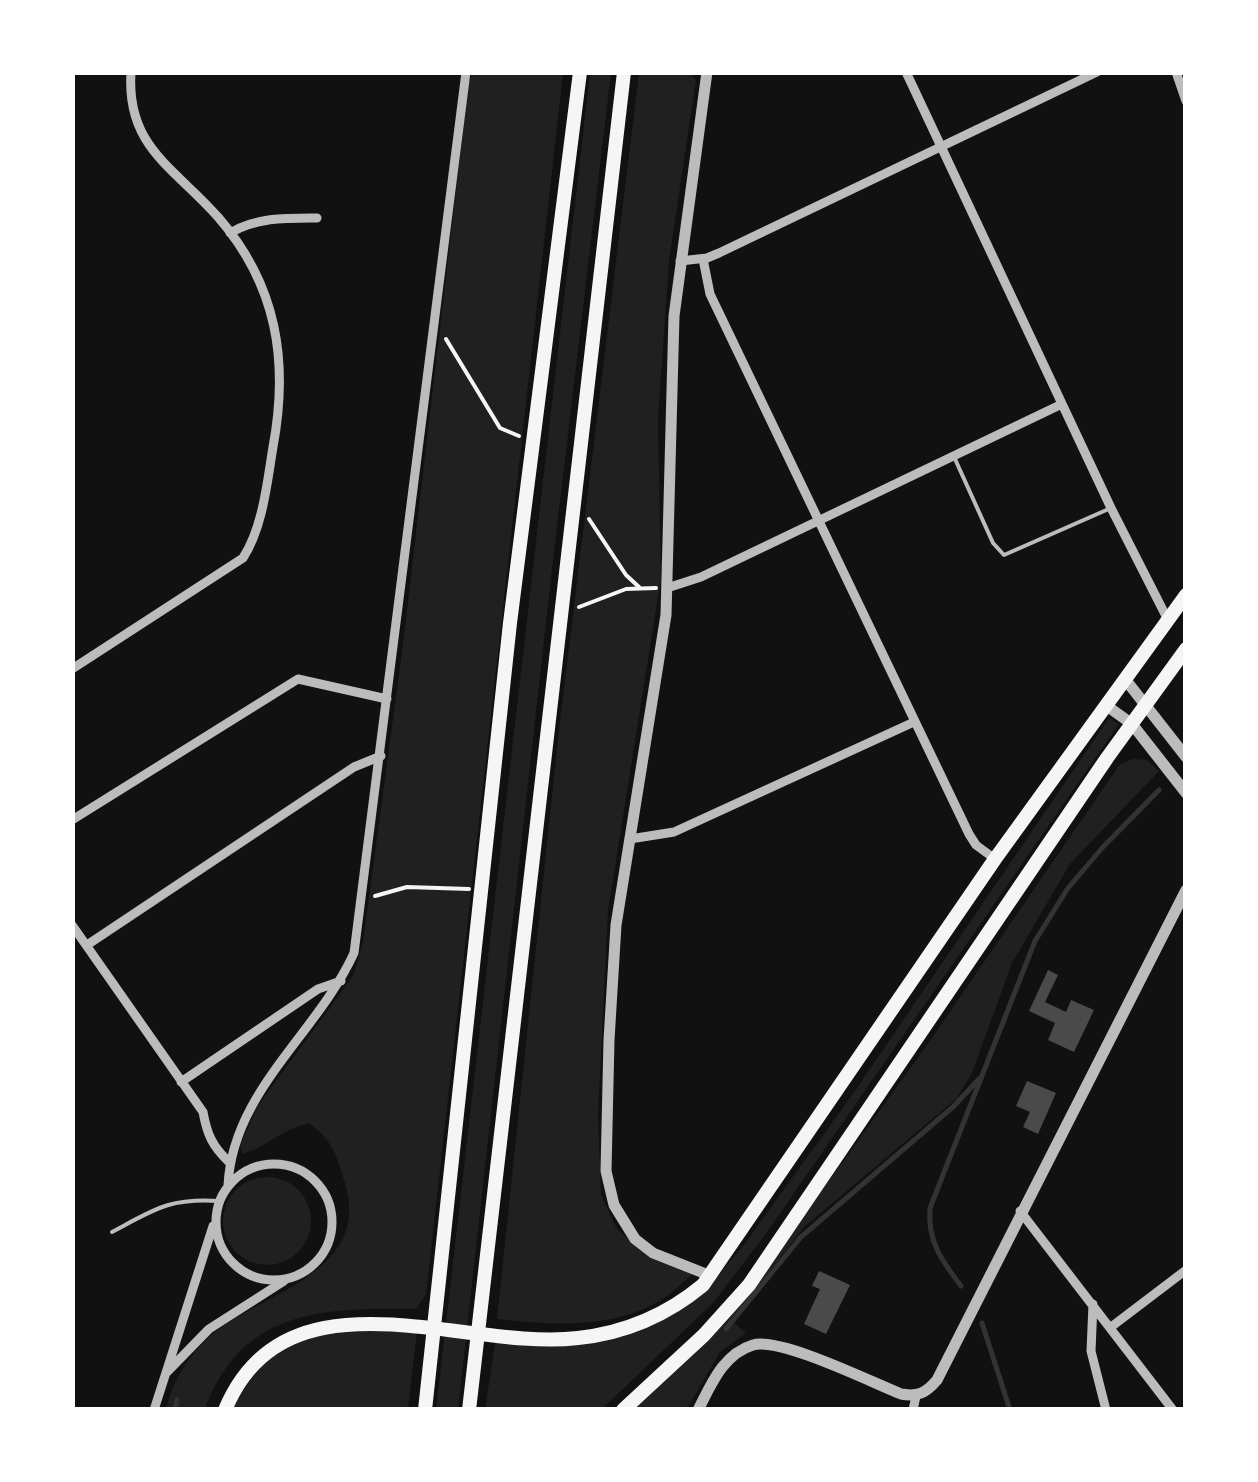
<!DOCTYPE html>
<html>
<head>
<meta charset="utf-8">
<style>
  body { margin:0 }
  #map { position:relative; width:1258px; height:1482px; overflow:hidden; background:#111; font-family:Mulish,sans-serif }
  canvas { display:block }
  .frame { position:absolute; inset:0; border:75px solid #fff; pointer-events:none }
</style>
</head>
<body>
<div id="map">
<canvas width="1258" height="1482"></canvas>
<div class="frame"></div>
</div>
<script>
const context = document.querySelector('canvas').getContext('2d');
context.lineJoin = 'round';
function fill(path, color) { context.fillStyle = color; context.fill(path, 'evenodd'); }
function trace(path, color, width, dash) { context.strokeStyle = color; context.lineWidth = width; context.lineCap = dash ? 'butt' : 'round'; context.setLineDash(dash || []); context.stroke(path); }
const green = new Path2D(`
  M 474,73 L 563,73 L 426,1294 L 416,1309 C 323,1308 242,1309 205,1409 L 166,1410 C 172,1381 191,1351 214,1333 C 267,1291 374,1271 344,1180 C 335,1151 333,1142 309,1123 C 280,1130 270,1145 243,1154 L 240,1146 L 257,1107 L 353,976 L 363,942 L 403,644 L 469,81 Z
  M 590,73 L 611,73 L 553,560 L 458,1409 L 436,1410 Z
  M 639,73 L 690,73 L 696,80 L 669,261 L 658,419 L 661,578 L 608,911 L 598,1114 L 601,1195 L 617,1229 L 633,1243 L 694,1273 C 684,1281 675,1291 664,1298 C 614,1330 553,1325 497,1319 L 559,729 Z
  M 1109,718 L 1119,724 L 765,1235 L 713,1303 L 602,1409 L 485,1410 L 496,1336 L 586,1339 L 706,1289 L 744,1245 L 859,1085 Z
  M 1133,759 L 1147,760 L 1159,771 L 1070,864 L 1012,963 L 972,1073 L 957,1098 L 804,1227 L 732,1321 L 746,1333 L 720,1352 L 687,1409 L 633,1410 L 745,1297 L 925,1048 L 1120,764 Z
  M223 1221a44 44 0 1 1 88 0a44 44 0 1 1-88 0Z
  M 343,1330 L 417,1330 L 408,1409 L 231,1410 C 266,1355 278,1342 343,1330 Z`);
const stream = new Path2D(`
  M 961,1286 C 942,1261 927,1241 930,1208 L 1035,941 L 1068,888 L 1103,847 L 1159,790
  M 982,1323 L 1010,1410
  M 726,1329 L 801,1237 L 954,1106 L 979,1079
  M 175,1410 L 177,1400`);
const building = new Path2D(`
  M 1048,970 L 1058,975 L 1045,1002 L 1066,1012 L 1071,1000 L 1094,1010 L 1074,1052 L 1048,1040 L 1055,1023 L 1029,1011 Z
  M 1027,1081 L 1056,1093 L 1038,1134 L 1023,1127 L 1030,1112 L 1016,1106 Z
  M 819,1271 L 850,1285 L 826,1334 L 804,1324 L 820,1289 L 812,1286 Z`);
const path = new Path2D(`
  M 446,339 L 500,428 L 519,436
  M 589,519 L 626,575 L 639,587
  M 579,607 L 626,589 L 656,588
  M 375,896 L 407,887 L 469,889`);
const service = new Path2D(`
  M 955,459 L 993,543 L 1004,555 L 1111,508
  M 112,1232 C 155,1209 169,1198 219,1201`);
const minor = new Path2D(`
  M 906,72 L 1111,508 L 1168,620
  M 1176,72 L 1186,101
  M 230,233 C 257,217 287,218 317,218
  M 703,259 L 710,294 L 969,834 L 976,845 L 995,859
  M 680,261 L 707,258 L 719,253 L 1097,72
  M 667,588 L 701,577 L 1062,404
  M 72,669 L 243,558 C 263,527 267,483 273,447 C 289,361 277,285 218,217 C 174,167 126,147 131,72
  M 72,820 L 298,679 L 387,699
  M 630,839 L 674,832 L 914,722
  M 72,925 L 203,1112 C 207,1134 212,1146 229,1162
  M 87,945 L 354,767 L 381,756
  M 181,1082 L 318,989 L 341,981
  M216 1222a58 58 0 1 1 116 0a58 58 0 1 1-116 0Z
  M 228,1186 C 232,1092 317,1034 354,953 L 466,72
  M 1020,1211 L 1173,1410
  M 1093,1304 L 1091,1351 L 1106,1410
  M 1111,1327 L 1186,1270
  M 167,1372 L 209,1329 L 284,1281
  M 154,1410 L 213,1226
  M 913,1410 L 916,1396`);
const tertiary = new Path2D(`
  M 707,72 L 674,316 L 666,615 L 616,925 L 609,1040 L 606,1171 L 614,1205 L 635,1239 L 653,1253 L 711,1276
  M 1125,679 L 1186,757
  M 1107,706 L 1132,724 L 1186,793
  M 698,1410 C 711,1385 723,1354 753,1345 C 780,1337 871,1382 901,1394 C 918,1397 926,1393 937,1380 L 1186,890`);
const primary = new Path2D(`
  M 425,1410 L 510,623 L 580,72
  M 469,1410 L 624,72`);
const trunk = new Path2D(`
  M 225,1410 C 286,1263 465,1352 578,1338 C 625,1333 667,1315 703,1285 L 995,859 L 1186,595
  M 623,1410 L 704,1335 L 749,1285 L 1107,758 L 1186,649`);
fill(green, '#202020');
trace(stream, '#333', 5);
fill(building, '#4a4a4a');
trace(path, '#f5f5f5', 4);
trace(service, '#bcbcbc', 4);
trace(minor, '#bcbcbc', 9);
trace(tertiary, '#bcbcbc', 11);
trace(primary, '#f5f5f5', 14);
trace(trunk, '#f5f5f5', 14);
</script>
</body>
</html>
